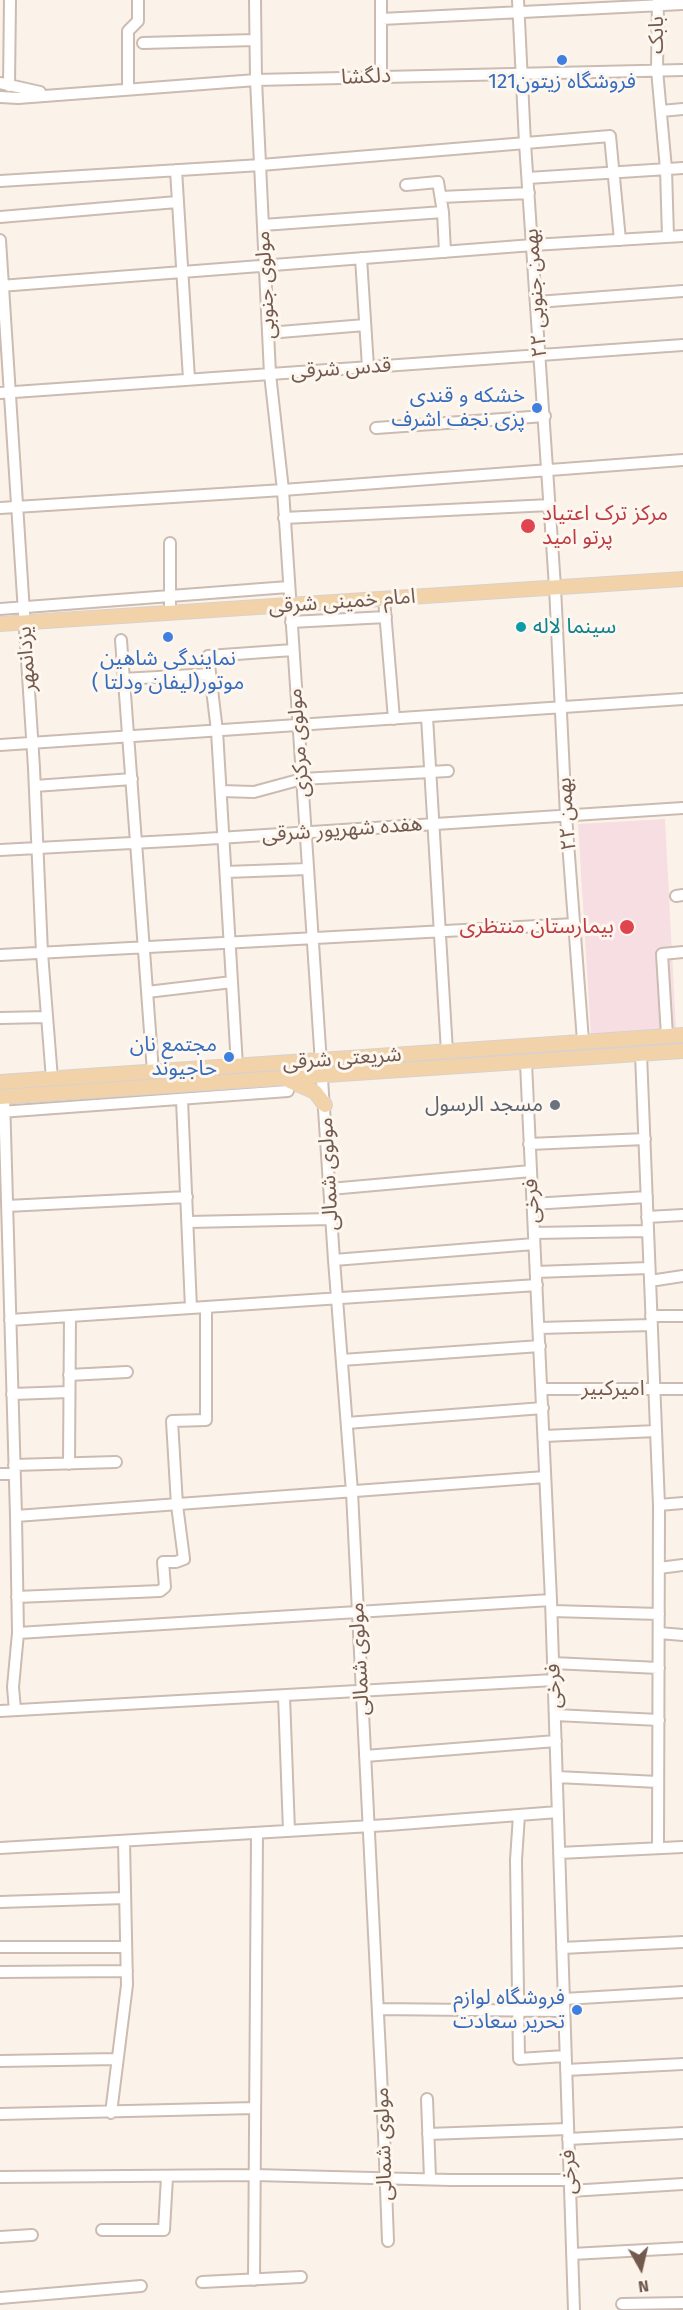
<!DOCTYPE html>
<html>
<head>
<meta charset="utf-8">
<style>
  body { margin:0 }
  #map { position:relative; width:683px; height:2310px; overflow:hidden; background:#fbf3e9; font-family:"Fira Sans",sans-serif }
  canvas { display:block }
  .north { position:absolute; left:611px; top:2238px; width:60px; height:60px; -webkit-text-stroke:4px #fdf7f0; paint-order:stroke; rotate:172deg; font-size:16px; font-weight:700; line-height:24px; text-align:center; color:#735a4f }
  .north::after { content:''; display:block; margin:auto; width:21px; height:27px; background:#735a4f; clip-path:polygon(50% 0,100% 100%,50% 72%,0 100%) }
</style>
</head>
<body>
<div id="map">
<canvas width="683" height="2310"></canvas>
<div class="north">N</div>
</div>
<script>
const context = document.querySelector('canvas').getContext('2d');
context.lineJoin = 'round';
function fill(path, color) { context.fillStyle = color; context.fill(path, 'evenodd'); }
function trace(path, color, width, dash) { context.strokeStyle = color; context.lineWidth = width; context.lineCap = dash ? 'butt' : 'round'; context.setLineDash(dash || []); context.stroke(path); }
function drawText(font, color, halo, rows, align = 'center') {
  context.font = font + ' "Fira Sans","Noto Sans Arabic",sans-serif'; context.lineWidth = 6; context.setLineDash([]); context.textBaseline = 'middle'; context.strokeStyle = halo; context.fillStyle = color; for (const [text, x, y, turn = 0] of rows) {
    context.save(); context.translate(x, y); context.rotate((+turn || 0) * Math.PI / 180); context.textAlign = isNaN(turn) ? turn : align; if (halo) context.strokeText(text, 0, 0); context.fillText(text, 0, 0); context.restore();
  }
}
const medical = new Path2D(`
  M 665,819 L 676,1030 L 591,1035 L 578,824 Z`);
const minor = new Path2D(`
  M 255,0 L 256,80 L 270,374 L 283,490 L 334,1260 L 352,1492 L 384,2134 L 388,2241
  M 518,0 L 525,143 L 555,587 L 566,816 L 583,1041
  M 658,0 L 657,70 L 666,169 L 668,237
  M 381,19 L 683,4
  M 143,43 L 255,40
  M 381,76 L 381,0
  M 0,83 L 40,92
  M 9,86 L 10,0
  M 128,89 L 128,31 L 138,21 L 138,0
  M 0,97 L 18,98 L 256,80 L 683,70
  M 661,111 L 683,109
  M 176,170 L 189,379
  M 528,178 L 683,168
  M 0,181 L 261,165 L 610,136 L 620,240
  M 406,185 L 438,182 L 443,212 L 445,252
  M 441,197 L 529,193
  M 0,217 L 177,202
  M 263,225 L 443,212
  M 0,240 L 34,768 L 42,953 L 52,1079
  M 361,258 L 368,367
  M 0,286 L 533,245 L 683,236
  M 537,302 L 683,291
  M 268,333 L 365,325
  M 0,393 L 683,345
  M 376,428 L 545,416
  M 0,508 L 283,490 L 683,460
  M 284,518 L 550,505
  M 170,543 L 170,613
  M 384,599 L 394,719
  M 0,609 L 288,587
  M 291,622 L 386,617
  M 121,640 L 153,1072
  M 123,679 L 210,674
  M 427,717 L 447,1052
  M 0,745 L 683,699
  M 35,786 L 132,779
  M 221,791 L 254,792 L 302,779 L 448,771
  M 0,850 L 188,840 L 683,808
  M 226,872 L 308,869
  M 676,896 L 683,895
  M 0,955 L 575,924
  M 147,992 L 232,982
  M 0,1018 L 47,1017
  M 667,1036 L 662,954 L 683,952
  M 641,1054 L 659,1505 L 658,1848
  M 526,1063 L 551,1600 L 574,2310
  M 237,1066 L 217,731 L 208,656 L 293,650
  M 4,1097 L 16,1516 L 18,1633 L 13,1687 L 15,1710
  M 182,1100 L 191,1308
  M 0,1112 L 288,1091
  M 529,1144 L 645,1139
  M 330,1189 L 531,1171
  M 532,1204 L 647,1197
  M 7,1206 L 187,1197
  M 647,1217 L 683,1215
  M 188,1222 L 332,1219
  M 534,1233 L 648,1231
  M 334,1260 L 534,1244
  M 536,1272 L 649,1268
  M 650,1281 L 683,1276
  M 651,1316 L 683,1316
  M 10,1320 L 537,1285
  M 539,1328 L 651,1325
  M 342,1360 L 540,1346
  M 69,1375 L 127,1372
  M 543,1389 L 683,1389
  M 12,1394 L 69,1392
  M 347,1423 L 543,1408
  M 544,1436 L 656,1431
  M 69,1464 L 70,1316
  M 14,1465 L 116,1462
  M 0,1474 L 14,1474
  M 659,1505 L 683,1503
  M 16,1516 L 545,1477
  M 659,1568 L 683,1565
  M 17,1597 L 160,1591 L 165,1587 L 163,1562 L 176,1562 L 184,1559 L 177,1505 L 172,1421 L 206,1420 L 206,1307
  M 552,1611 L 659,1614
  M 18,1633 L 551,1600
  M 659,1633 L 683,1635
  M 553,1663 L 659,1668
  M 284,1696 L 289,1831
  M 0,1711 L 554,1680
  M 555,1715 L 659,1720
  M 365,1756 L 556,1741
  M 557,1777 L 658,1782
  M 519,1815 L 516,1860 L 519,2059 L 565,2056
  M 0,1848 L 388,1825 L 558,1812
  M 559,1853 L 683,1847
  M 0,1902 L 125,1898
  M 0,1947 L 126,1947
  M 562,1948 L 683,1942
  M 0,1972 L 127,1971
  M 564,1999 L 683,1992
  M 378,2009 L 564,2011
  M 0,2061 L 117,2059
  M 566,2070 L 683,2064
  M 427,2099 L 430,2178
  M 111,2113 L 127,1985 L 124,1841
  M 0,2114 L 255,2108
  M 428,2134 L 568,2129
  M 568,2139 L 683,2133
  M 0,2177 L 254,2175 L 451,2180 L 569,2180
  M 570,2191 L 683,2184
  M 102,2230 L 164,2230 L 167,2177
  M 0,2237 L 32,2235
  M 572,2254 L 683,2248
  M 254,2280 L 257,1833
  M 202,2282 L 301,2277
  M 0,2298 L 141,2286
  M 622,2304 L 683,2303`);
const major = new Path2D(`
  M 0,624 L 683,579
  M 290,1081 L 315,1092 L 325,1105
  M 0,1082 L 683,1035
  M 0,1097 L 683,1051`);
const markers = [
  [562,60,6,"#3f7fe0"],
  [537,408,6,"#3f7fe0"],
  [528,526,8,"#e0444e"],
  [521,627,6,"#0f9aa8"],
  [168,637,6,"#3f7fe0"],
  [627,927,8,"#e0444e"],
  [229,1057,6,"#3f7fe0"],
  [555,1105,6,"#6b7280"],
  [577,2010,6,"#3f7fe0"]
];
const streetNames = [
  ["بابک",657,35,-90],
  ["دلگشا",366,77,-2],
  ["مولوی جنوبی",266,285,-93],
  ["۲۲ بهمن جنوبی",536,293,-94],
  ["قدس شرقی",341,369,-4],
  ["امام خمینی شرقی",342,602,-4],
  ["یزدانمهر",27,659,-94],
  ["مولوی مرکزی",299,743,-94],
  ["۲۲ بهمن",567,814,-94],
  ["هفده شهریور شرقی",342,830,-4],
  ["شریعتی شرقی",342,1059,-4],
  ["مولوی شمالی",329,1174,-93],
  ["فرخی",532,1201,-93],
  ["امیرکبیر",613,1389],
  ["مولوی شمالی",360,1659,-93],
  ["فرخی",554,1686,-92],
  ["مولوی شمالی",384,2144,-92],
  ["فرخی",569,2172,-92]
];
const shopNames = [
  ["فروشگاه زیتون121",562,82,"center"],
  ["خشکه و قندی",525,396],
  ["پزی نجف اشرف",525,420],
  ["نمایندگی شاهین",168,659,"center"],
  ["موتور(لیفان ودلتا )",168,683,"center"],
  ["مجتمع نان",217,1045],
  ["حاجیوند",217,1069],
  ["فروشگاه لوازم",565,1998],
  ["تحریر سعادت",565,2022]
];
const healthNames = [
  ["مرکز ترک اعتیاد",542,514],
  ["پرتو امید",542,538],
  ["بیمارستان منتظری",614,927,"right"]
];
const cultureNames = [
  ["سینما لاله",533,627]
];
const worshipNames = [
  ["مسجد الرسول",543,1105]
];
fill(medical, '#f7dee2');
trace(minor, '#ccbbb0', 14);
trace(major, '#d8d1ce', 16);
trace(minor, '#fff', 10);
trace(major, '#f2d3a9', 14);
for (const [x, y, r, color] of markers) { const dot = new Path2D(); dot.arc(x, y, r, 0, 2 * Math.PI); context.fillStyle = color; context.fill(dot); trace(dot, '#fdf7f0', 2); }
drawText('21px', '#735a4f', '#fdf7f0', streetNames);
drawText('21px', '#366cbe', '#fdf7f0', shopNames, 'right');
drawText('21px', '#be3a42', '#fdf7f0', healthNames, 'left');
drawText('21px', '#0d838f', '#fdf7f0', cultureNames, 'left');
drawText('21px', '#5b616d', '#fdf7f0', worshipNames, 'right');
</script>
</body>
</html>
